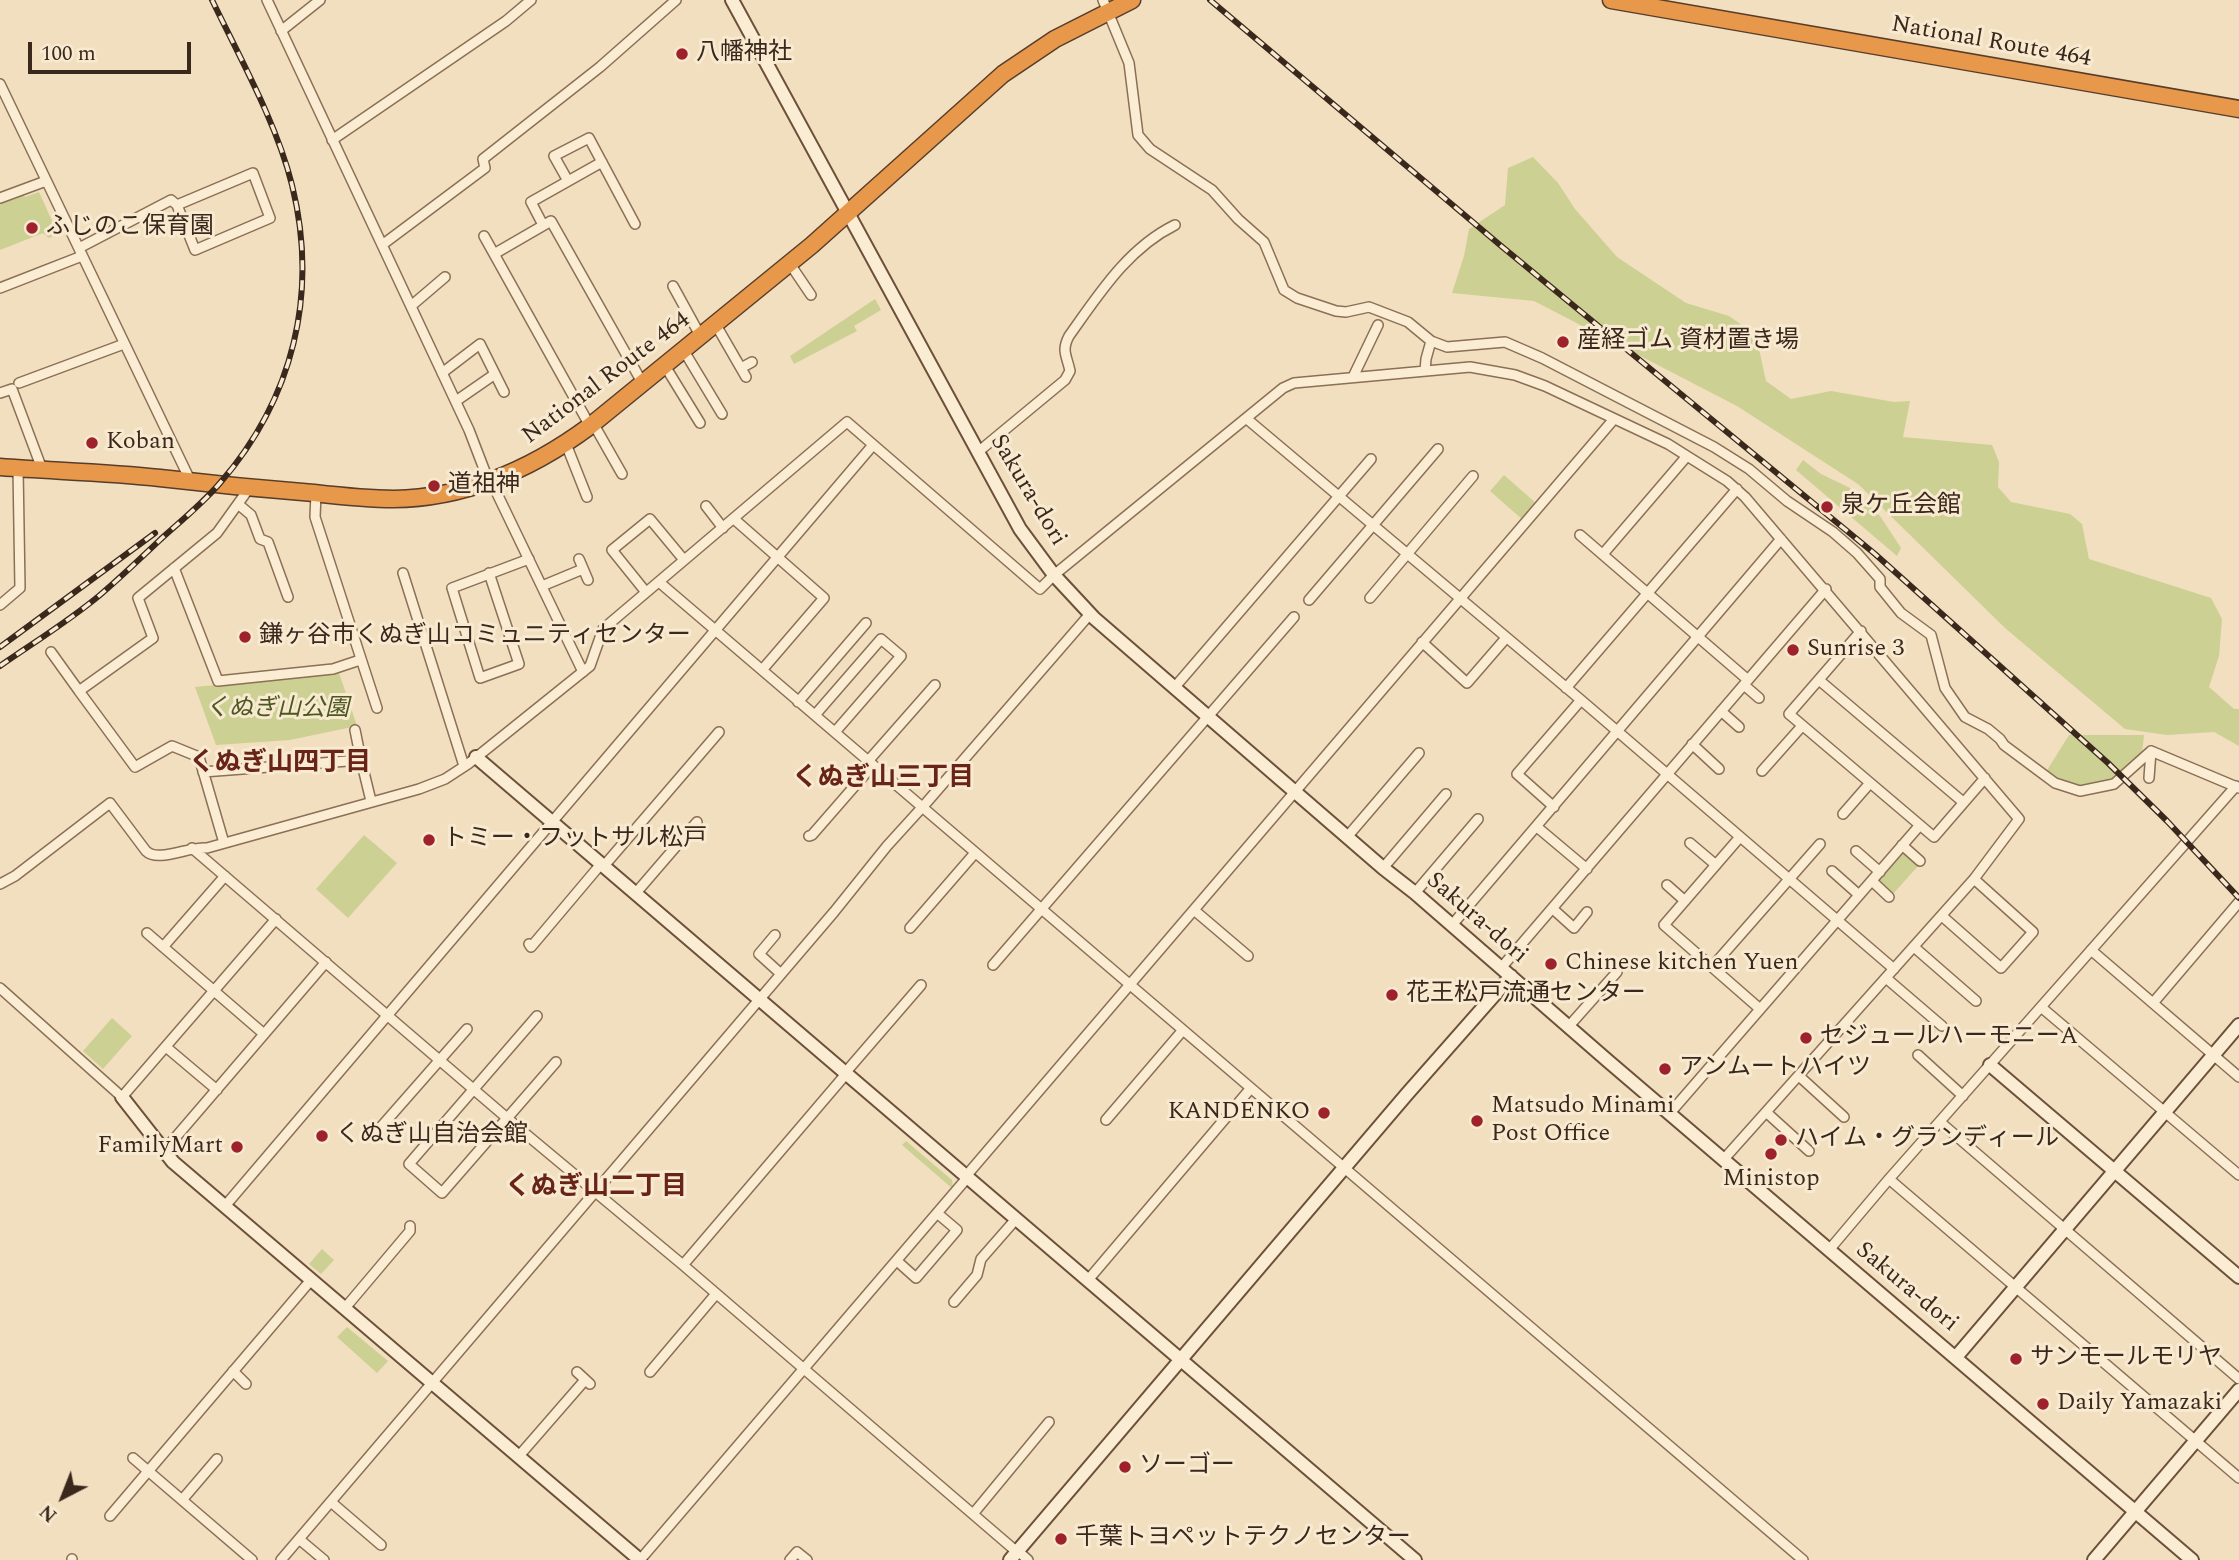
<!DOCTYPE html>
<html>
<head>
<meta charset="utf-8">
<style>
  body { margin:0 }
  #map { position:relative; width:2239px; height:1560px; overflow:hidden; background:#f1dfbf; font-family:Spectral,serif }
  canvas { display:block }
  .north { position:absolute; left:28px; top:1462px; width:70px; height:70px; -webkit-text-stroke:5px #f8ead0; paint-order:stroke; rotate:222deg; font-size:19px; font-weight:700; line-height:28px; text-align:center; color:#3a281c }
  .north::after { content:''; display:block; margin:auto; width:24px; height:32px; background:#3a281c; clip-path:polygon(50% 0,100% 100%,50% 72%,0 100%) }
  .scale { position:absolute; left:28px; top:42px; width:163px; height:32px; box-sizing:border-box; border:4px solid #3a281c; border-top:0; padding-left:9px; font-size:21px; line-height:24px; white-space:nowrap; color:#3a281c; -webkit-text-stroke:5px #f8ead0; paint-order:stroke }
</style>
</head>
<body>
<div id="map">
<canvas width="2239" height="1560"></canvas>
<div class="north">N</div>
<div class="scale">100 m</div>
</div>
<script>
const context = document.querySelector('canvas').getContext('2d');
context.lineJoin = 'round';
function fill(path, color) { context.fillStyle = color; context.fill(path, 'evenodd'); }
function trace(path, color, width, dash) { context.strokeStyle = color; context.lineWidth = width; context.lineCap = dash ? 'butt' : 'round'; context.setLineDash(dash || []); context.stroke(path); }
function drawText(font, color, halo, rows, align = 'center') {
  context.font = font + ' Spectral,"Noto Sans JP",serif'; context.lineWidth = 6; context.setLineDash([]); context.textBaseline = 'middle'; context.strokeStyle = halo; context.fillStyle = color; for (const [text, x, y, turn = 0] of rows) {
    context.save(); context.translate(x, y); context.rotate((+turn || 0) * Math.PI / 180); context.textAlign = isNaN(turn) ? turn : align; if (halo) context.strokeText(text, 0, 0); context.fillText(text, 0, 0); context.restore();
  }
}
const green = new Path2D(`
  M 1533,157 L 1558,183 L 1575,209 L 1617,257 L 1686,303 L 1729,316 L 1756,335 L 1766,381 L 1791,399 L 1831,391 L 1894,402 L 1910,401 L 1903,437 L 1992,445 L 1999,462 L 1998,487 L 2011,502 L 2070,514 L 2082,524 L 2089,559 L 2211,598 L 2222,619 L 2219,656 L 2209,687 L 2234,709 L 2239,709 L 2239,746 L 2214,732 L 2167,735 L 2125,729 L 2005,628 L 1858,484 L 1737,406 L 1534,301 L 1452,293 L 1464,256 L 1469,229 L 1505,205 L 1508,168 Z
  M 39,192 L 58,234 L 49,238 L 43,233 L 0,250 L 0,202 L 22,193 L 25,197 Z
  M 875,299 L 881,310 L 854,326 L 857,331 L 794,364 L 790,356 Z
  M 1803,460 L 1821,474 L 1850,488 L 1880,516 L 1901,548 L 1897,556 L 1796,470 Z
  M 1504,475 L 1537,504 L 1523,520 L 1490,491 Z
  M 339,673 L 357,726 L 290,740 L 216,745 L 195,687 Z
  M 2069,735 L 2144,735 L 2142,754 C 2132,762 2120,777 2108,782 C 2086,791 2064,788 2046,772 Z
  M 364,835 L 397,863 L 348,918 L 316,889 Z
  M 1901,852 L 1904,852 L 1919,865 L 1893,894 L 1878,881 L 1878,878 Z
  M 112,1018 L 132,1036 L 103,1069 L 83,1051 Z
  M 906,1141 L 952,1180 L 953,1189 L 902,1145 Z
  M 322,1249 L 334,1260 L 321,1274 L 309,1264 Z
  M 347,1327 L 388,1361 L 377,1373 L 337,1337 Z`);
const street = new Path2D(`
  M 267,0 L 469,430 L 489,482
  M 1103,0 L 1129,63 L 1138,135 L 1150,149 L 1212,190 L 1238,219 L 1264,242 L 1284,290 L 1297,298 L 1336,311 L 1346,312 L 1369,307 L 1408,322 L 1431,341 L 1447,347 L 1505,342 L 1542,358 L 1714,447 L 1749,469 L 1787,501 L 1833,532 L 1857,553 L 1880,579 L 1880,587 L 1901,613 L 1931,635 L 1945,688 L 1965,717 L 1988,729 L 2000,739 L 2004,745 L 2055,783 L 2080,791 L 2114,784 L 2151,751 L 2239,788
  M 281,31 L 320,0
  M 0,84 L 191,482
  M 332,140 L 506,21 L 531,0
  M 568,181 L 554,156 L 589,138 L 635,224
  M 0,198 L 46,181
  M 543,225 L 531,202 L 602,162
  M 484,236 L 590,426
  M 382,245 L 485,168 L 483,159 L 600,67 L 676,0
  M 79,248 L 171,200 L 177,205 L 195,250 L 270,218 L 253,173 L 177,205
  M 494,254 L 551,221 L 643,384
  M 790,264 L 811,295
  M 673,286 L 701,337
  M 0,288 L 82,256
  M 411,306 L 445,277
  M 716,325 L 746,377
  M 684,351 L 722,414
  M 665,366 L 700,423
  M 741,368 L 752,362
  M 1425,371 L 1426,359 L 1431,341
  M 442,373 L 480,344 L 504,392
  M 1353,377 L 1378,325
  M 19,383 L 124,344
  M 0,393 L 12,389 L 42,469
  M 456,401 L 495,374
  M 1247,419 L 1581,700 L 1894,969
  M 593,423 L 622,474
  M 566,444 L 587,497
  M 978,452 L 1065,380 L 1070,371 C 1067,356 1061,351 1069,336 C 1099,294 1128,248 1175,225
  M 491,481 L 583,672
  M 316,494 L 315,517 L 377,708
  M 238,504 L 251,515 L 260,539 L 268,542 L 288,597
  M 706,506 L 723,528
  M 734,519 L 824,598 L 762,670
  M 1580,535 L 1748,680
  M 1603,554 L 1687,456 L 1727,481 L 1745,497 L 2019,819 L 1974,879 L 1724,1159
  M 579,559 L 588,580
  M 174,568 L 218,681 L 333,669 L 360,660
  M 403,573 L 464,766
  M 489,573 L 519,664 L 480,678 L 452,588 L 529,559
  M 659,582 L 1803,1560
  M 542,586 L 583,569
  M 645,591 L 612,550 L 650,519 L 684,560
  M 1370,598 L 1473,476
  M 1309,600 L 1438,449
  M 0,605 L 20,588 L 18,468
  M 1861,631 L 1789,714 L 1934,837 L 1985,778
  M 1422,642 L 1467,683 L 1506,638
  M 51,652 L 79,691
  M 1819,680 L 1963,802
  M 1744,685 L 1759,698
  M 1174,688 L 1371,459
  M 1566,688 L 1737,489
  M 798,702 L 866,623
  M 1721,711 L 1739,727
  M 815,715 L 881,639 L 901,656 L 835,732
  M 355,730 L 361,760
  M 1692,744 L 1719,769
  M 869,760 L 935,685
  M 1762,771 L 1802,726
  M 203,772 L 361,760 L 371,801
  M 2149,778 L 2151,751
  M 1554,807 L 1517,774 L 1581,700
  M 1843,814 L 1870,783
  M 1537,827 L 1587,869
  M 809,836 L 812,835 L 873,765
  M 1347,837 L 1419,753
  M 1740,837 L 1664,925 L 1760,1009
  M 224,843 L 199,757 L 172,746 L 135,767 L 79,691 L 153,638 L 138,598 L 217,533 L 245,494 L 246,488
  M 1690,843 L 1716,865
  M 1902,845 L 1920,861
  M 192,848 L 521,1130 L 683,1265 L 1017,1552
  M 1856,851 L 1880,872
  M 603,867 L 719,732
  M 1383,868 L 1446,794
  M 1832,871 L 1859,895
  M 1872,881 L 1889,897
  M 0,884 L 15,876 L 110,803 L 146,851 C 158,863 189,846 207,848 L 419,789 L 445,779 L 468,764 L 590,666 L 603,629 L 847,422 L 1040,589 L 1054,575 L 1283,388 L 1294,383 L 1470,367 L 1515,375 L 1545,386 L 1668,444 L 1687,456
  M 1667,885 L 1685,901
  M 1415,893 L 1478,819
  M 635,894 L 697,822
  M 1553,909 L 1574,928 L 1587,912
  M 1194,910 L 1248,956
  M 1942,916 L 2001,968 L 2033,932 L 1974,879
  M 1452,925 L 1781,539
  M 910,928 L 975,853
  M 147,933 L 264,1034
  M 775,935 L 759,954 L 781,974
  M 529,944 L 531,947 L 601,864
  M 163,947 L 225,876
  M 1914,947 L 1976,1001
  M 2091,950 L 2239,1077
  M 993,965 L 1294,617
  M 1712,967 L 1820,844
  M 1501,968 L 1826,589
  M 1886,978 L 1942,1026
  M 0,988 L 122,1097 L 276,919
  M 2153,1003 L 2239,902
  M 2041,1007 L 2239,1175
  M 537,1016 L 409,1164 L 442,1193 L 556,1062
  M 1569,1026 L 1617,972
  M 166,1047 L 217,1090
  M 1918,1055 L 1963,1096
  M 845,1073 L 921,985
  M 1799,1076 L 1844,1117
  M 1766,1112 L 1809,1151
  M 1670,1113 L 1920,825
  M 1106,1120 L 1183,1030
  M 1940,1122 L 2239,1379
  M 373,1136 L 467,1029
  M 163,1152 L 326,962
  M 966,1176 L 1614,419
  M 1889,1179 L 2239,1478
  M 225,1206 L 873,445
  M 1829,1250 L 1889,1179 L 2236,786
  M 897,1261 L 916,1278 L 957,1230 L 937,1213
  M 683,1265 L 846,1074
  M 1088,1280 L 1251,1088
  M 954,1302 L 977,1275 L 981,1259 L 1016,1219
  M 345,1308 L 410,1231 L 410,1226
  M 233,1371 L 246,1384
  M 577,1372 L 590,1384
  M 650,1372 L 716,1294
  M 518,1457 L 585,1380
  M 133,1458 L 252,1560
  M 182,1500 L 217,1459
  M 331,1502 L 381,1545
  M 973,1514 L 1049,1422
  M 110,1516 L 311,1280
  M 299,1539 L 324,1560
  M 1018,1551 L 1028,1560
  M 72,1560 L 72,1559
  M 281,1560 L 834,912 L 887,846 L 927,802 L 1090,614
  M 640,1560 L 967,1178
  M 790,1560 L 797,1552 L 807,1560`);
const secondary = new Path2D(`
  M 732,0 L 1020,529 L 1054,575 L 1094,618 L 1383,868 L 1415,893 L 1608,1061 L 2192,1560
  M 476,757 L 1415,1560
  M 1990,1065 L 2239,1277
  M 122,1097 L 173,1162 L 640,1560
  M 1956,1357 L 2239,1025
  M 1010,1560 L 1407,1094 L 1511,976
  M 2094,1560 L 2239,1390`);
const highway = new Path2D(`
  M 1611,0 L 2239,109
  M 0,467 C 53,471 107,472 160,478 C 211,484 262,489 314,493 C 340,496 367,499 394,499 C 467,498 532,469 590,426 L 812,245 L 1003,74 L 1055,39 L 1132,0`);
const rail = new Path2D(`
  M 1210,0 L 1500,245 L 1875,554 L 2108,763 L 2167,821 L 2239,898
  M 0,647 L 155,533
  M 0,666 C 33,643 69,621 100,595 C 121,577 142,557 162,538 C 182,520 203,503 220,483 C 293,399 319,294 292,185 C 277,124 240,58 212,0`);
const markers = [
  [682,54,7,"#9e222b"],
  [32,228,7,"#9e222b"],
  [1563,342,7,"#9e222b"],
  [92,443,7,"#9e222b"],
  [434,486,7,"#9e222b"],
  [1827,507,7,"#9e222b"],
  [245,637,7,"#9e222b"],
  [1793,650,7,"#9e222b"],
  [429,840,7,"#9e222b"],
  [1551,964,7,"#9e222b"],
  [1392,995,7,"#9e222b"],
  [1806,1038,7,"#9e222b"],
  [1665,1069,7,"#9e222b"],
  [1324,1113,7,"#9e222b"],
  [1477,1121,7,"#9e222b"],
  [322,1136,7,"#9e222b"],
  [1781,1140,7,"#9e222b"],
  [237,1147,7,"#9e222b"],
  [1771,1154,7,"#9e222b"],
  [2016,1359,7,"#9e222b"],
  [2043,1404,7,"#9e222b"],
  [1125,1467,7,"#9e222b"],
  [1061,1539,7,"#9e222b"]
];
const streetNames = [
  ["National Route 464",1991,43,10],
  ["National Route 464",607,379,-37],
  ["Sakura-dori",1027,491,59],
  ["Sakura-dori",1476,919,41],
  ["Sakura-dori",1906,1288,40]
];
const poiNames = [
  ["八幡神社",696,54],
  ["ふじのこ保育園",46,228],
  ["産経ゴム 資材置き場",1577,342],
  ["Koban",106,443],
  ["道祖神",448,486],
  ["泉ケ丘会館",1841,507],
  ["鎌ヶ谷市くぬぎ山コミュニティセンター",259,637],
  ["Sunrise 3",1807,650],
  ["トミー・フットサル松戸",443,840],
  ["Chinese kitchen Yuen",1565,964],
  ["花王松戸流通センター",1406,995],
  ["セジュールハーモニーA",1820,1038],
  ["アンムートハイツ",1679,1069],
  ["Matsudo Minami",1491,1107],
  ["Post Office",1491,1135],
  ["KANDENKO",1310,1113,"right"],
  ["くぬぎ山自治会館",336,1136],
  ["ハイム・グランディール",1795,1140],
  ["FamilyMart",223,1147,"right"],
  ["Ministop",1771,1180,"center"],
  ["サンモールモリヤ",2030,1359],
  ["Daily Yamazaki",2057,1404],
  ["ソーゴー",1139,1467],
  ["千葉トヨペットテクノセンター",1075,1539]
];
const parkNames = [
  ["くぬぎ山公園",277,710]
];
const neighbourhoodNames = [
  ["くぬぎ山四丁目",280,765],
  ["くぬぎ山三丁目",883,780],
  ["くぬぎ山二丁目",596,1189]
];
fill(green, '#ccd093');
trace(street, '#8b6f56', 12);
trace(secondary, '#6d503a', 16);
trace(highway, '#583d2b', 19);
trace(street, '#fbedd3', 9);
trace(secondary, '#fbedd3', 12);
trace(highway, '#e7984a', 16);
trace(rail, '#3a281c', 6);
trace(rail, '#f8ead0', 3.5, [10]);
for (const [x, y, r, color] of markers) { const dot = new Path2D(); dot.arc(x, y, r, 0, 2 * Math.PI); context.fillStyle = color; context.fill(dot); trace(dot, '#f8ead0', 2.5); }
drawText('24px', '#3a281c', '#f8ead0', streetNames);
drawText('24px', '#3a281c', '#f8ead0', poiNames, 'left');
drawText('italic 24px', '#4d5721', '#f8ead0', parkNames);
drawText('bold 26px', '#692418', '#f8ead0', neighbourhoodNames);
</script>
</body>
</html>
